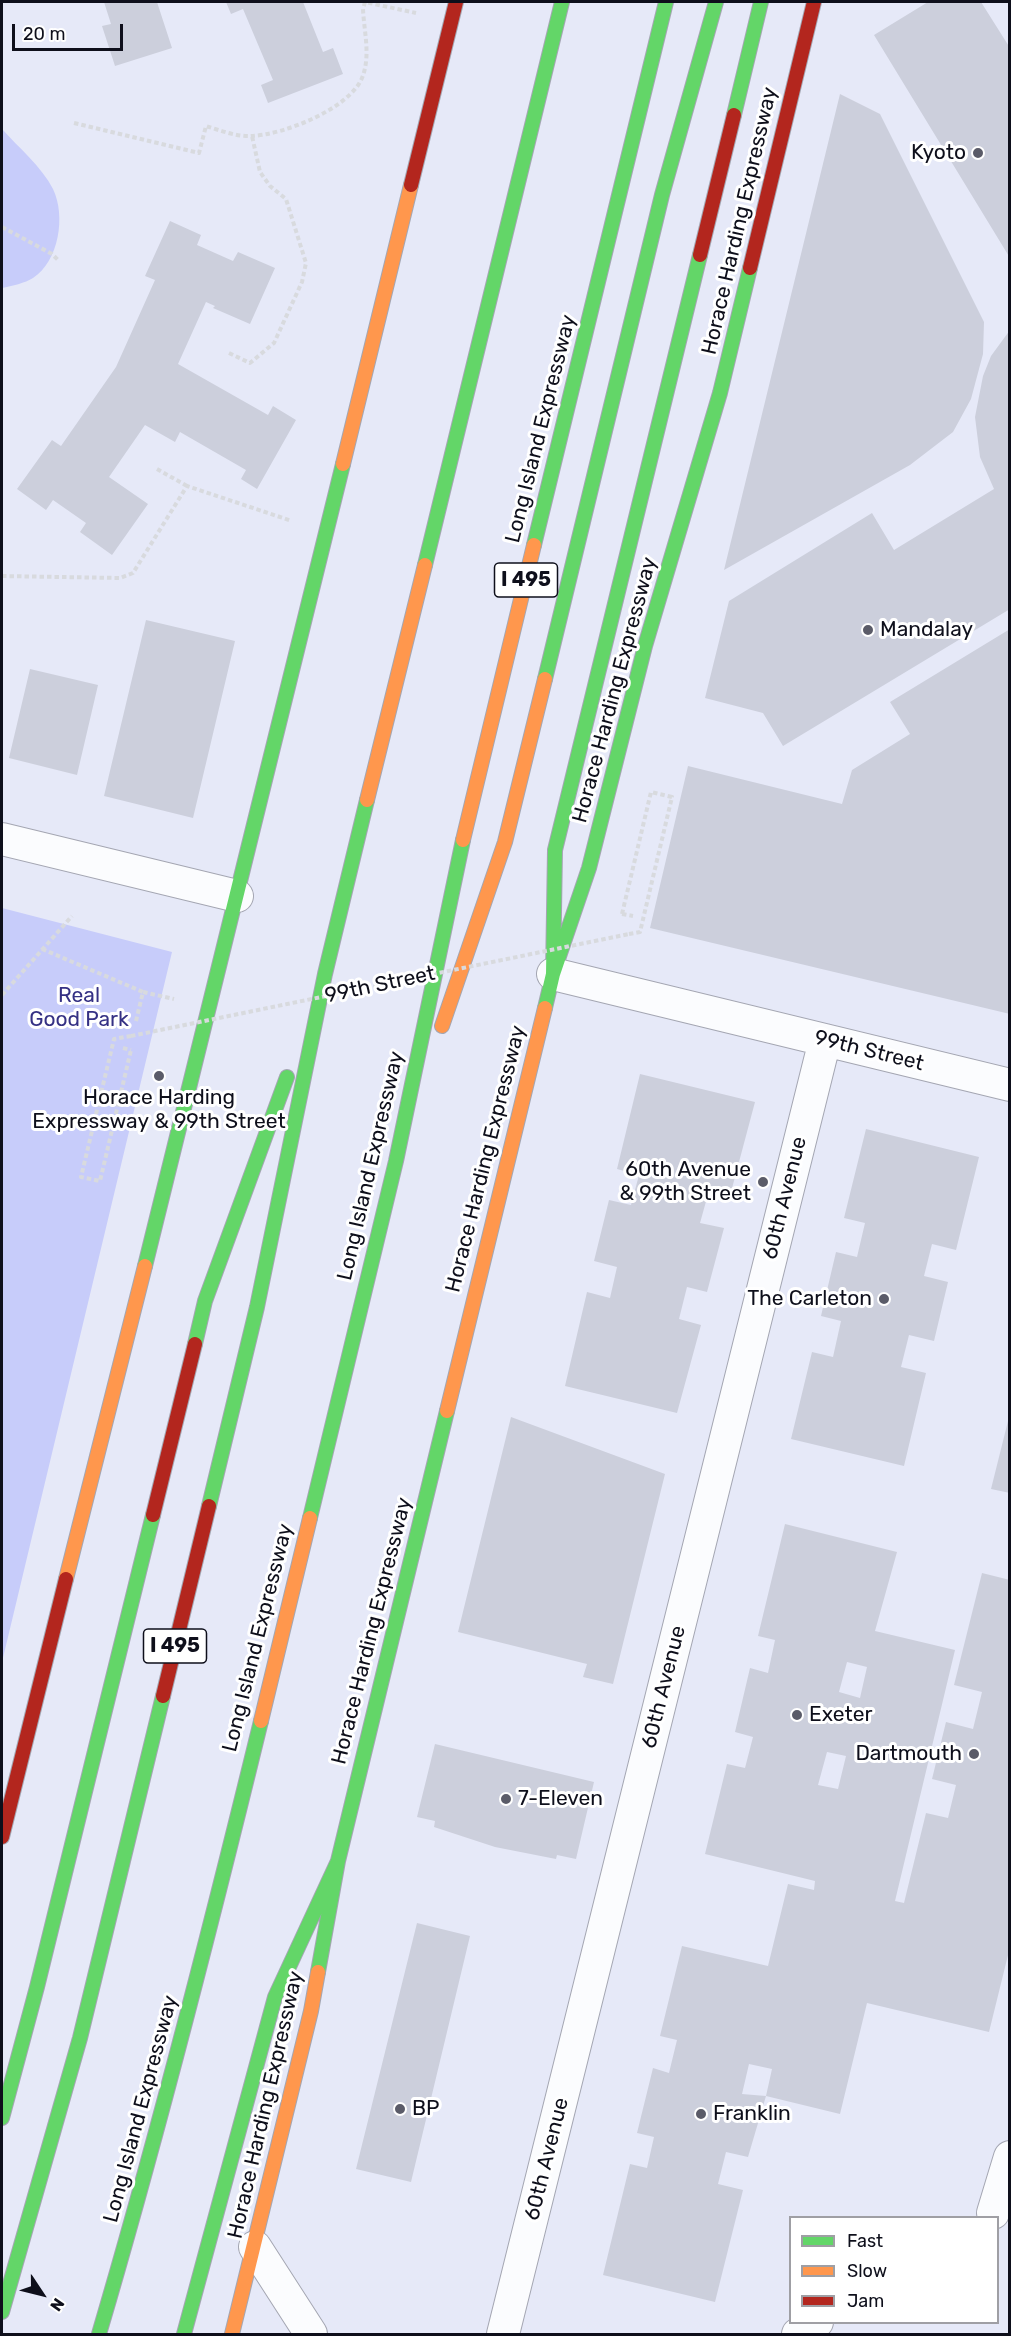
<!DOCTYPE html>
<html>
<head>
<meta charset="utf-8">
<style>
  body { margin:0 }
  #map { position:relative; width:1011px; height:2336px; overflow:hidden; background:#e6e9f8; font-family:Rubik,sans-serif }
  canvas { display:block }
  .frame { position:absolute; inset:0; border:3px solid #0e0f1b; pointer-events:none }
  .legend { position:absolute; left:789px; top:2216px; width:210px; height:108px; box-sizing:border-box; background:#fff; border:2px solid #9f9fa4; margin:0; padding:8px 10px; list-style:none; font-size:18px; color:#0e0f1b }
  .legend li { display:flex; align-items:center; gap:12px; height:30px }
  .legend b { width:30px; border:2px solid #9f9fa4 }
  .north { position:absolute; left:12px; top:2264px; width:60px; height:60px; -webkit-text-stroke:4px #fff; paint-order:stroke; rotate:125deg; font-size:16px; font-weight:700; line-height:24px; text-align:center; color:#0e0f1b }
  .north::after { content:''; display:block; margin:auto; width:21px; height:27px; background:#0e0f1b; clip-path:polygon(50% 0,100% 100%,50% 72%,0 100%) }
  .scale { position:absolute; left:12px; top:24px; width:111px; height:27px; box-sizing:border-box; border:3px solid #0e0f1b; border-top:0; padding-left:8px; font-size:18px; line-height:21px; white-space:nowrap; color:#0e0f1b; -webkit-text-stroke:4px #fff; paint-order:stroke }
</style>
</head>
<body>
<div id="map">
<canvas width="1011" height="2336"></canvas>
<div class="frame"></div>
<ul class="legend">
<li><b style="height:8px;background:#63d668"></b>Fast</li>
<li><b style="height:8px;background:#ff974d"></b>Slow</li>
<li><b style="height:8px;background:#b3261e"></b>Jam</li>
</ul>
<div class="north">N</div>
<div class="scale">20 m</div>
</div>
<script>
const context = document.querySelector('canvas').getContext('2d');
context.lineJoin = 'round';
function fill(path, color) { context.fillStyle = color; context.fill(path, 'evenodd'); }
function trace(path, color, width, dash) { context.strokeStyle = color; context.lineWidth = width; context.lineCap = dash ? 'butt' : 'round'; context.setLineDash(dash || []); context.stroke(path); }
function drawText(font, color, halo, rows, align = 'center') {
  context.font = font + ' Rubik,sans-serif'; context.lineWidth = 6; context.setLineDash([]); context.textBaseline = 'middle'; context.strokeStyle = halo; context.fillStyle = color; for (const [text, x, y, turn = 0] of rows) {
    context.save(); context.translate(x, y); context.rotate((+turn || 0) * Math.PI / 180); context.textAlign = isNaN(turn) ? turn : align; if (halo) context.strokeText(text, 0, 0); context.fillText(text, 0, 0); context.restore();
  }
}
const green = new Path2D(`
  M 2,129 C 18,147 42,167 53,189 C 66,216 59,261 33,278 C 25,283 12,286 2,288 Z
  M 2,908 L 172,952 L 2,1662 Z`);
const building = new Path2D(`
  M 104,2 L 157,2 L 172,48 L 115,66 L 102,26 L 111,24 Z
  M 226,2 L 303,2 L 323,52 L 333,48 L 343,74 L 268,103 L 261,85 L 273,80 L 243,9 L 231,14 Z
  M 928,2 L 981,2 L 1010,48 L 1010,258 L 874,35 Z
  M 840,94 L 880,114 L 984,322 L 983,354 L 971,399 L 953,432 L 910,465 L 724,570 Z
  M 170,221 L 201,235 L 197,245 L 233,261 L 238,252 L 275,268 L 250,324 L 213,308 L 215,306 L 206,302 L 178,364 L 268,415 L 273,406 L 296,420 L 257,489 L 241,479 L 246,470 L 180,432 L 175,442 L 145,425 L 109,477 L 148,504 L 112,555 L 80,532 L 86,523 L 53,500 L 46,510 L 17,489 L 52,440 L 61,446 L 116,367 L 155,280 L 145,276 Z
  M 1010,330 L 1010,609 L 783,746 L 763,713 L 705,698 L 729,601 L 872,513 L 894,550 L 994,489 L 980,457 L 975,417 L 983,376 L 991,356 Z
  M 146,620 L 235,641 L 193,818 L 104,796 Z
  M 1010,629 L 1010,1014 L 650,928 L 688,766 L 842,804 L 852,770 L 910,734 L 890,702 Z
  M 30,669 L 98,685 L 77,775 L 9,758 Z
  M 640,1074 L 755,1102 L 731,1192 L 710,1187 L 700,1223 L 724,1228 L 707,1292 L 687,1287 L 679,1319 L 701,1325 L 677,1413 L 565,1386 L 587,1292 L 610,1298 L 617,1267 L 594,1261 L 609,1200 L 631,1205 L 639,1175 L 617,1169 Z
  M 866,1129 L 979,1157 L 956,1250 L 932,1244 L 924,1276 L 948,1282 L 934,1341 L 909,1335 L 901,1367 L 926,1373 L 904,1466 L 791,1439 L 812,1352 L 833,1357 L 841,1321 L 821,1316 L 836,1252 L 857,1257 L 865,1223 L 844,1218 Z
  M 511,1417 L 665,1474 L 613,1684 L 583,1677 L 587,1664 L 458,1632 Z
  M 1009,1417 L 1010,1417 L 1010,1493 L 991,1489 Z
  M 785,1524 L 897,1552 L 875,1631 L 955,1650 L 895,1901 L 904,1903 L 926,1813 L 948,1818 L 956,1785 L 932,1779 L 946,1722 L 973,1729 L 982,1692 L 954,1685 L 982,1573 L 1010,1580 L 1010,1947 L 989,2032 L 867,2003 L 840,2114 L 766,2096 L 772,2069 L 749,2064 L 742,2094 L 766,2096 L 748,2157 L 726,2152 L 718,2184 L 743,2190 L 715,2302 L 603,2275 L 630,2164 L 647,2168 L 654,2137 L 637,2133 L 653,2068 L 669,2073 L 677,2040 L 660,2036 L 682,1946 L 768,1966 L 788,1884 L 814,1890 L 815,1881 L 705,1854 L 727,1764 L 745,1768 L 753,1737 L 735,1732 L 750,1668 L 768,1673 L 775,1640 L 758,1636 ZM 847,1662 L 867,1667 L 860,1698 L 839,1692 ZM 827,1752 L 846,1756 L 838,1789 L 818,1785 Z
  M 435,1744 L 594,1782 L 576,1859 L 557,1855 L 556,1859 L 495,1847 L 434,1827 L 435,1821 L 417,1817 Z
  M 417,1923 L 470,1936 L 411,2182 L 356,2169 Z`);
const path = new Path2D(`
  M 74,123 L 199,153 L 206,126 C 219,130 237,137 251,136 C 283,135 349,109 362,78 C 371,56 364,32 363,9 L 365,2 L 416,13
  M 2,227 L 52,254 L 58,260
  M 229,353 L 250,363 L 274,343 L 302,282 L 306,263 L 286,199 L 270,186 L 260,172 L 252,136
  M 157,469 L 187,486
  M 2,576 L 120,578 L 133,573 L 187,486 L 292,521
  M 622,914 L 651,792 L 672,797 L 640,932 L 629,934
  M 42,949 L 143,992
  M 2,995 L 72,916
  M 136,1021 L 143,992 L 174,999
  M 131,1036 L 114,1039 L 81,1177 L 100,1181 L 131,1050`);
const street = new Path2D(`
  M 2,839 L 237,896
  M 553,974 L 1010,1085
  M 993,2213 L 1010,2157
  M 255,2247 L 311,2334
  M 503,2334 L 825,1040
  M 798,2334 L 817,2322`);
const fast = new Path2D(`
  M 734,115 L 761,2
  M 534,545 L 666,2
  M 425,565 L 562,2
  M 545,679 L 662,195 L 716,2
  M 553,974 L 555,850 L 700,255
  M 545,1008 L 553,974 L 589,868 L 645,646 L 720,393 L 750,268
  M 145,1266 L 343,464
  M 195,1344 L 205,1301 L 287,1077
  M 209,1506 L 257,1307 L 325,974 L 367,800
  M 310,1518 L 396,1161 L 463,840
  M 318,1972 L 338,1861 L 447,1411
  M 2,2118 L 37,1987 L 153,1515
  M 2,2312 L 80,2038 L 163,1696
  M 99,2334 C 159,2131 211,1926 261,1721
  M 184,2334 L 275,1997 L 338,1861`);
const slow = new Path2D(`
  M 343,464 L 411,185
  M 367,800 L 425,565
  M 463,840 L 534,545
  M 442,1026 L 505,842 L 545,679
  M 447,1411 L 545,1008
  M 66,1579 L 145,1266
  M 261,1721 L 310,1518
  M 232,2334 L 311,2011 L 318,1972`);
const jam = new Path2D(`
  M 411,185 L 456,2
  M 700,255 L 734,115
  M 750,268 L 814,2
  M 153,1515 L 195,1344
  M 163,1696 L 209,1506
  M 2,1837 L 66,1579`);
const pathBridge = new Path2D(`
  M 622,914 L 633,916
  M 131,1036 L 629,934
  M 123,1048 L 131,1050`);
const markers = [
  [978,153,6,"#5a5b68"],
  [868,630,6,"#5a5b68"],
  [159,1076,6,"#5a5b68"],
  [763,1182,6,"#5a5b68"],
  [884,1299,6,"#5a5b68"],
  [797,1715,6,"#5a5b68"],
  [974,1754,6,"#5a5b68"],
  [506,1799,6,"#5a5b68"],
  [400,2109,6,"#5a5b68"],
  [701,2114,6,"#5a5b68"]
];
const shields = [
  [526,580,63],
  [175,1646,63]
];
const shieldNames = [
  ["I 495",526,580],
  ["I 495",175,1646]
];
const poiNames = [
  ["Kyoto",966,153,"right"],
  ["Mandalay",880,630],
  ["Horace Harding",159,1098,"center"],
  ["Expressway & 99th Street",159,1122,"center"],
  ["60th Avenue",751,1170,"right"],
  ["& 99th Street",751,1194,"right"],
  ["The Carleton",872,1299,"right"],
  ["Exeter",809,1715],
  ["Dartmouth",962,1754,"right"],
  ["7-Eleven",518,1799],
  ["BP",412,2109],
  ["Franklin",713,2114]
];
const streetNames = [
  ["Horace Harding Expressway",740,221,-77],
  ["Long Island Expressway",541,429,-76],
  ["Horace Harding Expressway",615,690,-75],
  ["99th Street",380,985,-12],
  ["99th Street",869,1051,14],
  ["Horace Harding Expressway",486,1159,-76],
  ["Long Island Expressway",371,1166,-77],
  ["60th Avenue",785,1198,-76],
  ["Horace Harding Expressway",372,1631,-76],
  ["Long Island Expressway",258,1638,-76],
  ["60th Avenue",664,1687,-76],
  ["Horace Harding Expressway",266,2105,-77],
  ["Long Island Expressway",141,2109,-75],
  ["60th Avenue",547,2159,-76]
];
const parkNames = [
  ["Real",79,996],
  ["Good Park",79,1020]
];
fill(green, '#c7ccfa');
fill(building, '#cccfdc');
trace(street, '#a4a6b2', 34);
trace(fast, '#a4a6b2', 16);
trace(slow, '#a4a6b2', 16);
trace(jam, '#a4a6b2', 16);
trace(path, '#d8dade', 4, [4.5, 3]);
trace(street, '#fbfcfe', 32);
trace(fast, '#63d668', 14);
trace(slow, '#ff974d', 14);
trace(jam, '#b3261e', 14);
trace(pathBridge, '#d8dade', 4, [4.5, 3]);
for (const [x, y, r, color] of markers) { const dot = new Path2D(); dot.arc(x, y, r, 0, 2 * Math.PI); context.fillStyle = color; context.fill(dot); trace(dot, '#fff', 2); }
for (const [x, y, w] of shields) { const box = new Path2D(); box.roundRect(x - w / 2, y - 17, w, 34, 4.5); context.fillStyle = '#fff'; context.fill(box); trace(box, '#0e0f1b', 1.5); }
drawText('bold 20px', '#0e0f1b', null, shieldNames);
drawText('21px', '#0e0f1b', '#fff', poiNames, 'left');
drawText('21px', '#0e0f1b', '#fff', streetNames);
drawText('21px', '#353184', '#fff', parkNames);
</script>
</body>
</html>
